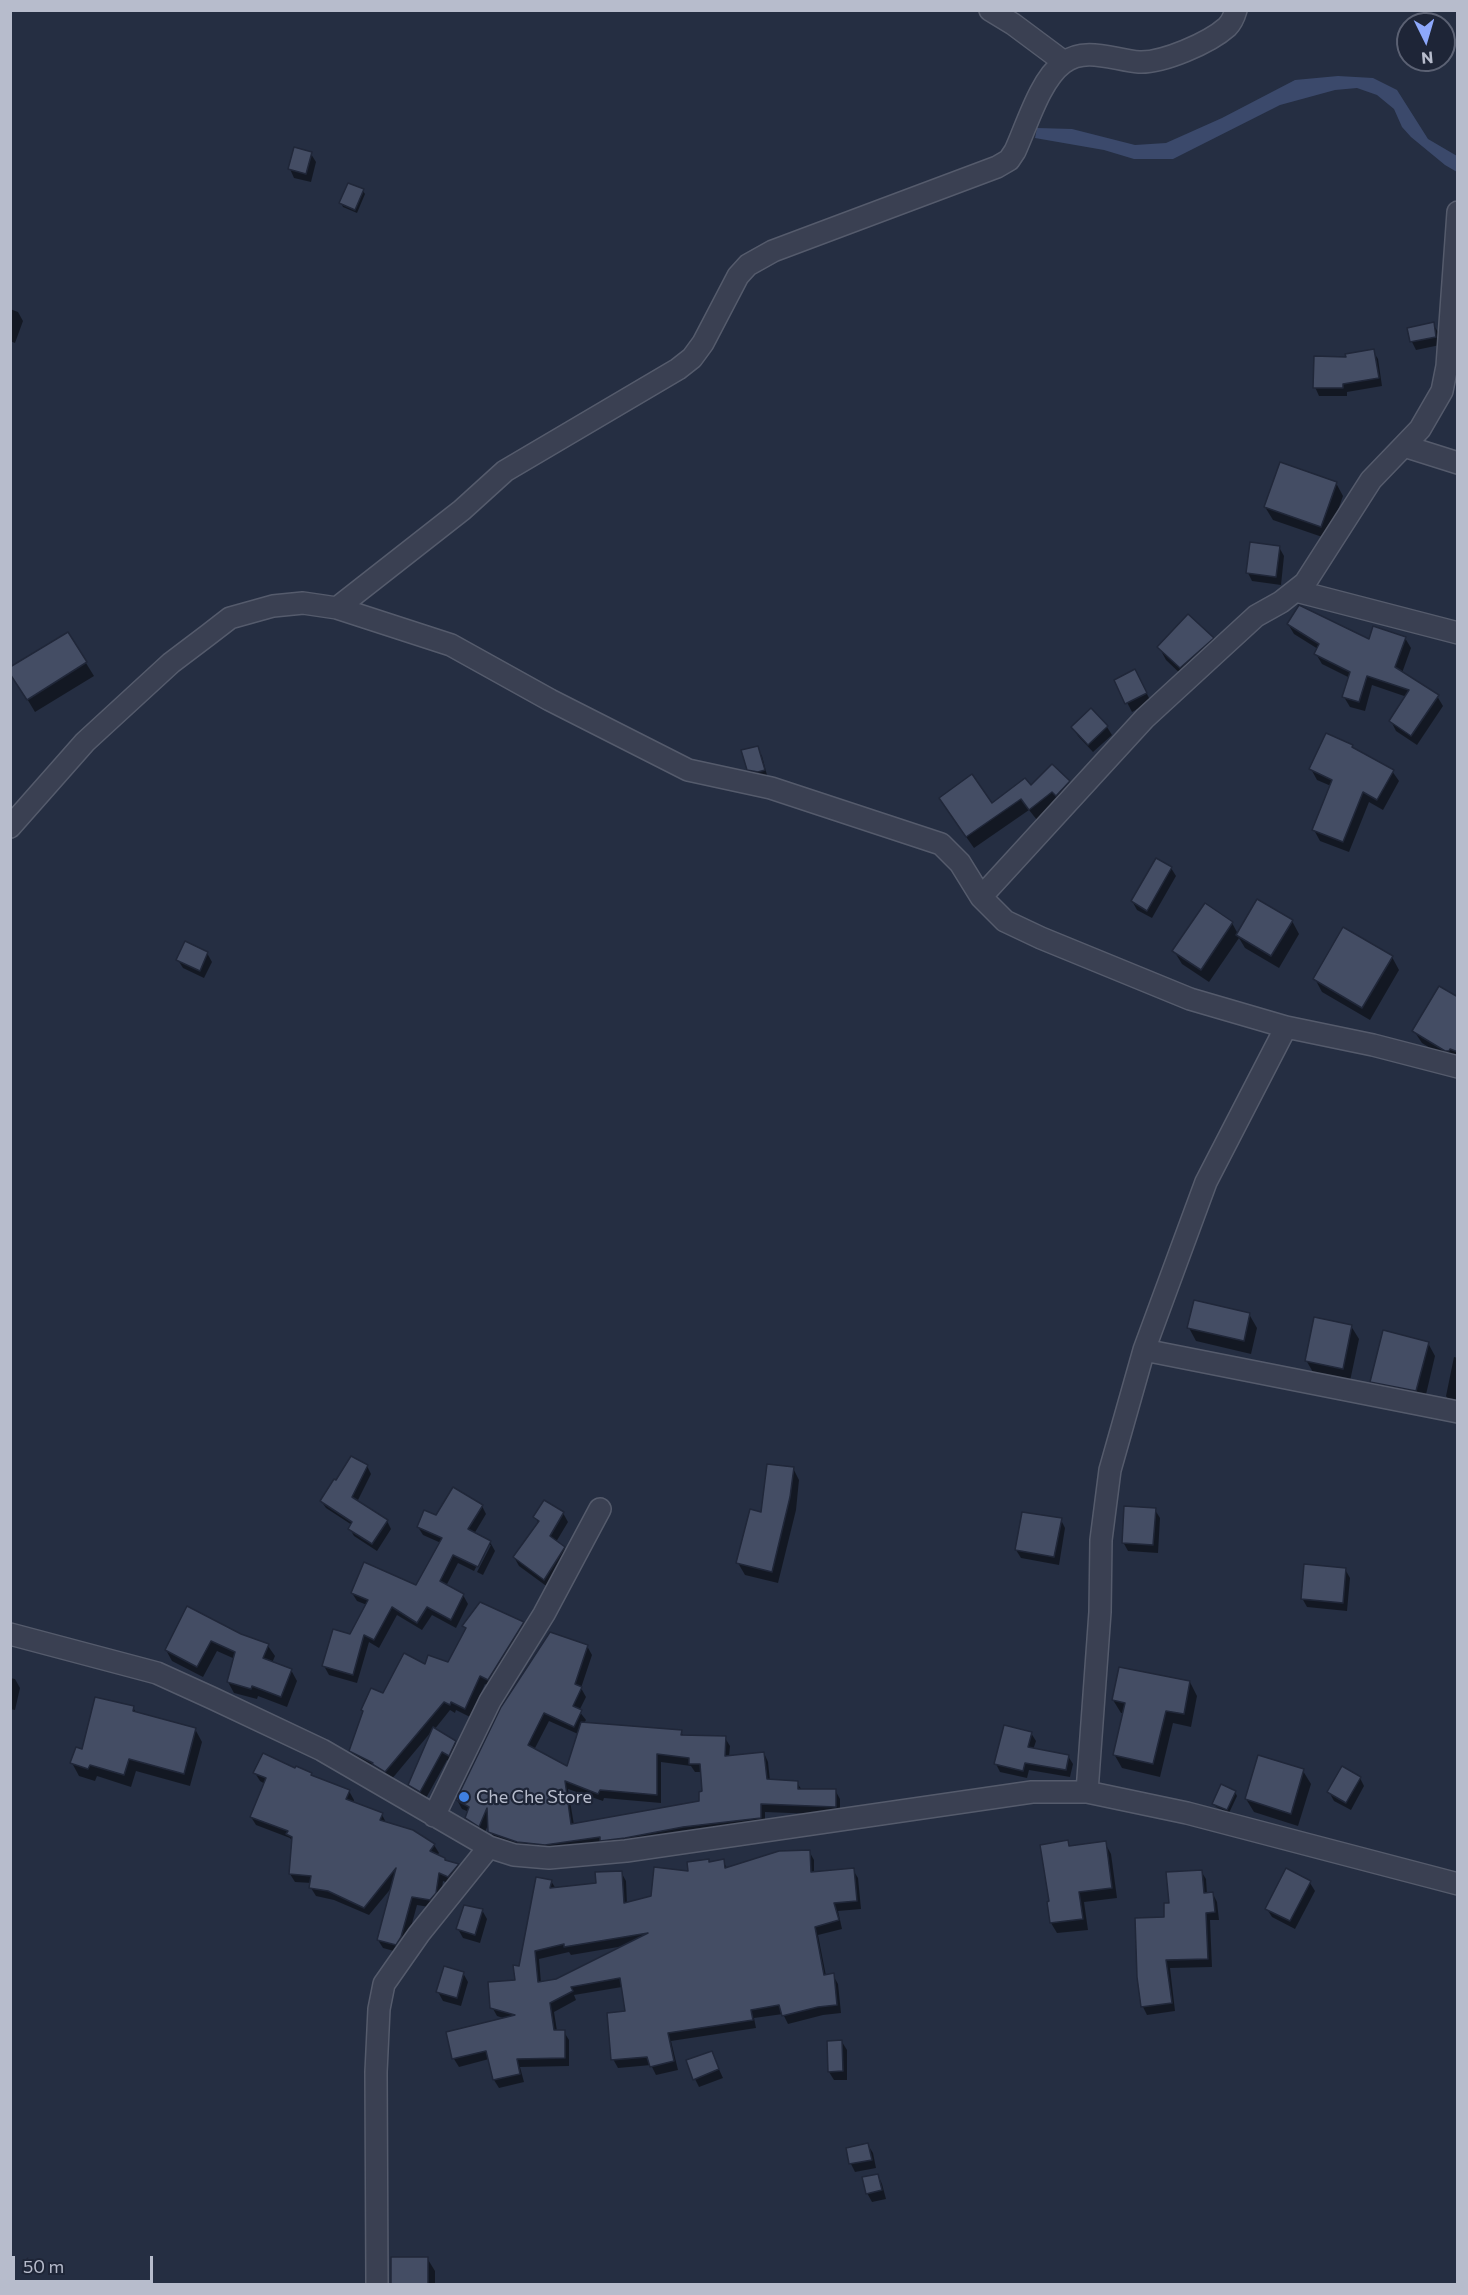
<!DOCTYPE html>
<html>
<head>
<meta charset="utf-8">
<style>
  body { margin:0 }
  #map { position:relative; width:1468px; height:2295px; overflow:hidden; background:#252e42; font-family:Commissioner,sans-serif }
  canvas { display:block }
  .frame { position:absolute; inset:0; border:12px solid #b7bccc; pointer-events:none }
  .north { position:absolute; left:1396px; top:12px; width:60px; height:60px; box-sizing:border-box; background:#1e2537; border:2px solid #5b6173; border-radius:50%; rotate:175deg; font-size:16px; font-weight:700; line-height:24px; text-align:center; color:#b7bccc }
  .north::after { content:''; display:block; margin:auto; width:21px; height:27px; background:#8da8fb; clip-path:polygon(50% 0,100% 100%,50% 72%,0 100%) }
  .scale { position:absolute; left:12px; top:2256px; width:141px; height:27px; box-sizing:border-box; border:3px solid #b7bccc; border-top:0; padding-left:8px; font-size:18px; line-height:21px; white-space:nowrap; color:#b7bccc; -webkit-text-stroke:4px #1e2537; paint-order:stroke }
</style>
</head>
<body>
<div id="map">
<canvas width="1468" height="2295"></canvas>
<div class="frame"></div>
<div class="north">N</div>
<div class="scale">50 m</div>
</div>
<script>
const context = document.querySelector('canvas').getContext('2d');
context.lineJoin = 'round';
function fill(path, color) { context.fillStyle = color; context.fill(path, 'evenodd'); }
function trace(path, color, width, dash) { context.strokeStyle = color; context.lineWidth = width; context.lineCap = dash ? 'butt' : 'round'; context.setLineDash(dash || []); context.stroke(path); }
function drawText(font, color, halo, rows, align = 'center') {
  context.font = font + ' Commissioner,sans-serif'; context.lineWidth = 4.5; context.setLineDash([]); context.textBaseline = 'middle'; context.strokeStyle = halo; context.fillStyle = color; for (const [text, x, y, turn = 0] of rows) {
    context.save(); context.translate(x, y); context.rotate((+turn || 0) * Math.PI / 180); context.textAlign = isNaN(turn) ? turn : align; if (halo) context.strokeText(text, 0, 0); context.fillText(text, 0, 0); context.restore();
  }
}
const water = new Path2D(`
  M 1338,76 L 1373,78 L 1397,90 L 1428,139 L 1457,156 L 1457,172 L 1445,165 L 1411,137 L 1402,127 L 1394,109 L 1377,95 L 1357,88 L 1335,90 L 1280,105 L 1173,159 L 1134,159 L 1104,150 L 1035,138 L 1037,128 L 1072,129 L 1135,145 L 1166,143 L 1222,118 L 1295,80 Z`);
const shadow = new Path2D(`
  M 311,154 L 316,162 L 311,182 L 294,178 L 290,169 Z
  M 363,191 L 365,194 L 357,213 L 343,207 L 341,203 Z
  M 10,309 L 18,312 L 23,321 L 15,343 L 10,341 Z
  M 1433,324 L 1438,332 L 1440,345 L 1416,350 L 1412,342 L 1409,329 Z
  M 1373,351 L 1378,359 L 1382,386 L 1347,392 L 1347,396 L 1319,396 L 1315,387 L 1347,358 Z
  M 1336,483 L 1343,496 L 1328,539 L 1273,520 L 1265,507 Z
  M 1279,547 L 1284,556 L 1281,585 L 1252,581 L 1248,573 Z
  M 1288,624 L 1369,642 L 1405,638 L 1411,648 L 1402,673 L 1437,696 L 1443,706 L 1417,745 L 1396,731 L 1391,721 L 1407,697 L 1372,685 L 1365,711 L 1350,707 L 1344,697 L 1350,678 L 1322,664 L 1316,654 L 1318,649 L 1294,634 Z
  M 68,634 L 94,676 L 35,712 L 17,682 Z
  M 1213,638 L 1220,652 L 1188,681 L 1166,660 L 1159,647 Z
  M 1140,680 L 1151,702 L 1132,712 L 1116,681 Z
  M 1107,727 L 1112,735 L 1093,752 L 1078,736 L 1073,728 Z
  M 1352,746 L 1354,749 L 1392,771 L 1399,781 L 1383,810 L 1369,802 L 1349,852 L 1320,841 L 1314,830 L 1331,786 L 1317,780 L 1311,769 Z
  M 757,747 L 762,756 L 768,779 L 753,778 L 748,769 Z
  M 1069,782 L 1076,793 L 1037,820 L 1029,810 L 974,848 L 947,810 L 992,805 L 1031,787 Z
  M 1171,868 L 1176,876 L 1152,918 L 1137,910 L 1132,901 Z
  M 1205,905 L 1232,923 L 1238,934 L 1292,921 L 1299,934 L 1279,968 L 1245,948 L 1239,938 L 1209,982 L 1182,964 L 1174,951 Z
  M 207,953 L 212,962 L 204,978 L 183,968 L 178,960 Z
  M 1392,957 L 1399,970 L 1370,1020 L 1322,992 L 1315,979 Z
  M 1458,999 L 1458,1061 L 1454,1063 L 1422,1043 L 1414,1031 Z
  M 1249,1314 L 1257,1328 L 1251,1354 L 1196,1341 L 1189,1328 Z
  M 1351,1326 L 1359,1339 L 1350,1381 L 1314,1374 L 1306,1360 Z
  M 1428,1343 L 1435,1356 L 1424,1403 L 1380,1395 L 1372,1381 Z
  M 1454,1357 L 1458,1358 L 1458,1409 L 1453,1408 L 1446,1396 Z
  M 367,1466 L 371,1474 L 357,1502 L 387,1521 L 391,1529 L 377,1551 L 354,1536 L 350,1529 L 352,1525 L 326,1508 L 321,1501 Z
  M 793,1468 L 799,1480 L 796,1510 L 778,1583 L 745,1575 L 738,1563 L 763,1514 Z
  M 545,1502 L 563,1513 L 568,1522 L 556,1542 L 564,1548 L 569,1557 L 549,1588 L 519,1566 L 514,1557 L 539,1524 L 535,1517 Z
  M 482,1506 L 486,1514 L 474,1534 L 490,1542 L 495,1551 L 483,1575 L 477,1572 L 491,1545 L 488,1545 L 474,1571 L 458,1563 L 446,1586 L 463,1595 L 468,1604 L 456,1628 L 432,1615 L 422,1630 L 397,1615 L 379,1648 L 369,1642 L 357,1683 L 329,1675 L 324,1666 L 351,1636 L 367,1605 L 357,1601 L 352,1593 L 417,1587 L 441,1543 L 423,1535 L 418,1527 L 437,1517 Z
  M 1155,1510 L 1160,1518 L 1158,1553 L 1128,1551 L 1123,1542 Z
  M 1061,1520 L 1065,1528 L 1059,1565 L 1021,1558 L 1016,1550 Z
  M 1345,1569 L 1350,1578 L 1347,1611 L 1307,1607 L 1302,1598 Z
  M 188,1608 L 241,1635 L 268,1646 L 275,1656 L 272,1663 L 291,1670 L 297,1681 L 287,1707 L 258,1696 L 257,1699 L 234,1693 L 228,1682 L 235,1659 L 217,1651 L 203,1677 L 172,1661 L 166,1650 Z
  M 523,1624 L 528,1632 L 493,1688 L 485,1684 L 470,1717 L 456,1710 L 455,1713 L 450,1710 L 434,1730 L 455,1742 L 460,1750 L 454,1764 L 447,1760 L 425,1800 L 414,1794 L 409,1785 L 431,1732 L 391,1780 L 356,1760 L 350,1751 L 383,1695 L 426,1667 L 449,1664 L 467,1631 L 464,1626 Z
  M 587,1646 L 592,1655 L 581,1688 L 586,1697 L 579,1711 L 586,1720 L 584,1723 L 681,1732 L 684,1737 L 725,1738 L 730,1746 L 729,1757 L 764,1753 L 768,1762 L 770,1781 L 797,1783 L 802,1790 L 835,1790 L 840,1799 L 840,1815 L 765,1812 L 765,1827 L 551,1853 L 495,1840 L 490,1831 L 489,1823 L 484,1834 L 472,1827 L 467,1818 L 469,1812 L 462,1809 L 457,1800 ZM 549,1721 L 578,1734 L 568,1768 L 534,1750 ZM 661,1762 L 691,1766 L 695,1772 L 702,1772 L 704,1793 L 701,1802 L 574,1825 L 568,1789 L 603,1801 L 604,1798 L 661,1803 Z
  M 10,1678 L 15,1679 L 20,1688 L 15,1710 L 10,1709 Z
  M 1190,1682 L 1197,1696 L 1191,1727 L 1173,1723 L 1160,1777 L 1122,1768 L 1114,1754 L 1124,1713 L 1121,1713 L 1113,1700 Z
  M 133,1708 L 137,1713 L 195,1729 L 202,1742 L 190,1786 L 136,1771 L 131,1787 L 97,1776 L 95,1781 L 79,1776 L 72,1763 L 83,1751 Z
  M 1031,1733 L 1036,1741 L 1033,1750 L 1068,1756 L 1073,1764 L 1070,1777 L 1029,1770 L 1027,1778 L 1000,1772 L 996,1764 Z
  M 296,1770 L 311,1774 L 313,1777 L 349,1791 L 354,1800 L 353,1803 L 382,1815 L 387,1824 L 434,1845 L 439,1853 L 437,1856 L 446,1862 L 458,1865 L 463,1874 L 453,1885 L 443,1881 L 440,1902 L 435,1908 L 417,1905 L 406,1946 L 401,1953 L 383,1948 L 378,1940 L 393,1886 L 369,1915 L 334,1900 L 316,1896 L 311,1888 L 312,1883 L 295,1882 L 290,1874 L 293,1842 L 290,1838 L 256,1825 L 251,1817 L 265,1784 L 260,1781 L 255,1773 Z
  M 1303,1771 L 1311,1784 L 1298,1826 L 1254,1812 L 1246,1799 Z
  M 1360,1778 L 1364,1786 L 1351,1810 L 1334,1801 L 1329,1792 Z
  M 1235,1792 L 1237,1796 L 1229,1813 L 1216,1807 L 1214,1803 Z
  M 1067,1842 L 1071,1848 L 1105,1843 L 1111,1854 L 1117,1898 L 1084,1902 L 1088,1930 L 1057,1933 L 1051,1923 L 1048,1903 Z
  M 809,1851 L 814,1860 L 814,1874 L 853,1870 L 858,1878 L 861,1909 L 838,1911 L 842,1929 L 818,1935 L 826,1976 L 833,1975 L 838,1984 L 841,2013 L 823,2015 L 788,2024 L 783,2014 L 754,2018 L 756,2028 L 671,2041 L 678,2070 L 656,2075 L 651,2065 L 618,2068 L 613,2059 L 626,2013 L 622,1987 L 574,1995 L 576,2000 L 554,2012 L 557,2031 L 564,2032 L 569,2040 L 569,2066 L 520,2067 L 524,2082 L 499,2088 L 494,2080 L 489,2059 L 459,2067 L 454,2059 L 506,2019 L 497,2016 L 492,2007 L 517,1981 L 551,1881 L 556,1889 L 597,1885 L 621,1872 L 626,1881 L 627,1904 L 653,1897 L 708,1860 L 710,1863 L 723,1861 L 727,1868 ZM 624,1946 L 556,1981 L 541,1983 L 539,1959 L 569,1952 L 571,1955 Z
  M 1201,1871 L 1206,1879 L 1207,1894 L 1213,1894 L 1217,1902 L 1219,1920 L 1210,1920 L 1212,1967 L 1170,1968 L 1175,2011 L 1147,2015 L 1143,2007 L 1170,1904 Z
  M 1310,1883 L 1315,1891 L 1295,1929 L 1272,1917 L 1267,1909 Z
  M 482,1910 L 487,1919 L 480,1943 L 463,1938 L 458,1929 Z
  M 463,1973 L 468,1982 L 461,2006 L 443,2001 L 438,1992 Z
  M 842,2042 L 847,2050 L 847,2080 L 834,2080 L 829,2072 Z
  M 711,2052 L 723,2078 L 699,2087 L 695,2079 Z
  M 868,2145 L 873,2153 L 876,2168 L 855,2172 L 851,2164 L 847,2149 Z
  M 878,2175 L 882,2184 L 886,2199 L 872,2202 L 867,2193 Z
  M 392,2258 L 427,2258 L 435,2271 L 435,2284 L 392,2284 Z`);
const building = new Path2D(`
  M 294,147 L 312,152 L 306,174 L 288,169 Z
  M 348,183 L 364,189 L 355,210 L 339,203 Z
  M 1434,322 L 1436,337 L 1410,342 L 1407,328 Z
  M 1374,349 L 1379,378 L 1343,384 L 1343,388 L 1313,388 L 1314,356 L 1346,357 L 1345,354 Z
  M 1280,462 L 1337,482 L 1321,527 L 1264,507 Z
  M 1250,542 L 1280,546 L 1276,577 L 1246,573 Z
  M 1299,605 L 1369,639 L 1373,626 L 1406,637 L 1395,667 L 1439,695 L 1411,736 L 1389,721 L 1409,690 L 1367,676 L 1359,702 L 1342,697 L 1350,672 L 1314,654 L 1319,644 L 1287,624 Z
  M 1188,614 L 1214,638 L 1180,668 L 1157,647 Z
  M 68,632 L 87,662 L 27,700 L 10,674 L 10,667 Z
  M 1135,669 L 1147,693 L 1125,704 L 1114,680 Z
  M 1091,708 L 1108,726 L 1088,745 L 1071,727 Z
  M 1326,733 L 1353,745 L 1352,747 L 1394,770 L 1377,800 L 1363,792 L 1343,842 L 1312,830 L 1332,780 L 1309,769 Z
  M 758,746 L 765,770 L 758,772 L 747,770 L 741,750 Z
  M 1052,764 L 1070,781 L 1056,796 L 1052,792 L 1029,810 L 1021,799 L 966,837 L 939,798 L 972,774 L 992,803 L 1025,778 L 1031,785 Z
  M 1156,858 L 1172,867 L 1147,911 L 1131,901 Z
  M 1257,899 L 1293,920 L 1271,956 L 1236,935 Z
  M 1205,903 L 1233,922 L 1201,970 L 1172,951 Z
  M 1343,927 L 1393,956 L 1362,1008 L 1313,979 Z
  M 185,941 L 208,952 L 200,971 L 176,960 Z
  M 1439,986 L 1458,997 L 1458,1052 L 1450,1049 L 1449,1051 L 1445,1051 L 1412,1031 Z
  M 1194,1300 L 1250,1313 L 1244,1341 L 1187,1328 Z
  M 1314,1317 L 1352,1325 L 1343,1369 L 1305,1361 Z
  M 1383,1330 L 1429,1342 L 1416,1391 L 1370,1382 Z
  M 351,1456 L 368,1465 L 352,1497 L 388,1520 L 372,1544 L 348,1529 L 352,1522 L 320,1501 L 334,1479 L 336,1480 Z
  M 767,1464 L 794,1467 L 790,1497 L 772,1572 L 736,1563 L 750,1509 L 761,1512 Z
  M 453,1487 L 483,1505 L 468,1529 L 491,1541 L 478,1567 L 453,1555 L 440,1581 L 464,1594 L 451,1620 L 427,1607 L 417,1623 L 392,1607 L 374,1640 L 364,1635 L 353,1675 L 322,1666 L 333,1629 L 350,1634 L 368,1600 L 351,1593 L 364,1562 L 416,1585 L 442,1538 L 417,1527 L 424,1510 L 436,1515 Z
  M 544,1500 L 564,1512 L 550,1536 L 565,1547 L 544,1580 L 513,1557 L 539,1521 L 533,1517 Z
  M 1124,1506 L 1156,1508 L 1153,1545 L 1122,1543 Z
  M 1022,1512 L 1062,1518 L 1054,1557 L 1015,1550 Z
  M 1304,1564 L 1346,1568 L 1343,1603 L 1301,1599 Z
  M 480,1602 L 524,1622 L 488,1680 L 480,1676 L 465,1709 L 451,1702 L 450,1705 L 444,1702 L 385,1772 L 372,1764 L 373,1763 L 349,1751 L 363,1711 L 361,1710 L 371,1688 L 383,1693 L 404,1653 L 425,1664 L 428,1655 L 448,1662 L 466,1628 L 462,1626 Z
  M 187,1606 L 241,1634 L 269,1644 L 263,1658 L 292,1669 L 281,1697 L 252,1686 L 251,1689 L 227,1682 L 235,1652 L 211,1641 L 197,1667 L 165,1650 Z
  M 550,1632 L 588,1645 L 575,1684 L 582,1687 L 573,1706 L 582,1710 L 574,1727 L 544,1713 L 528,1745 L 567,1766 L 581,1722 L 682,1730 L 681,1735 L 726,1736 L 725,1756 L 764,1752 L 767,1779 L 798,1781 L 798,1789 L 836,1789 L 836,1807 L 761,1804 L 761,1818 L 683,1827 L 625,1838 L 600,1841 L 600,1837 L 545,1845 L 517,1842 L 488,1832 L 487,1808 L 479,1827 L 465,1818 L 469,1807 L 456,1800 L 501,1707 ZM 657,1754 L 689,1758 L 689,1764 L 700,1764 L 702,1791 L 699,1792 L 699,1801 L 571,1824 L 565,1781 L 598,1794 L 600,1790 L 657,1795 Z
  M 1119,1667 L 1190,1681 L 1184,1714 L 1166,1711 L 1153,1764 L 1113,1755 L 1125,1703 L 1112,1700 Z
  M 95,1697 L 134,1706 L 133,1711 L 196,1728 L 184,1774 L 129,1759 L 124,1775 L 90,1765 L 88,1769 L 70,1763 L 76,1747 L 82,1749 Z
  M 1004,1725 L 1032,1732 L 1028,1747 L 1069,1755 L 1066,1770 L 1025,1763 L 1023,1771 L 994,1764 Z
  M 433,1727 L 456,1741 L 449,1756 L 442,1752 L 420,1792 L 408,1785 Z
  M 263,1753 L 295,1768 L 296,1766 L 312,1773 L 311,1775 L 350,1790 L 346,1799 L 383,1813 L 380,1820 L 413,1830 L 435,1844 L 430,1851 L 445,1858 L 445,1860 L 459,1864 L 448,1877 L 439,1873 L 436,1893 L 430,1900 L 412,1897 L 401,1937 L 396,1945 L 377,1940 L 396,1868 L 364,1908 L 328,1891 L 309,1888 L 311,1876 L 289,1874 L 292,1837 L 286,1834 L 288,1831 L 250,1817 L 266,1778 L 253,1773 Z
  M 1258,1755 L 1304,1769 L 1291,1814 L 1245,1799 Z
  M 1342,1766 L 1361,1777 L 1346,1803 L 1327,1792 Z
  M 1221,1784 L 1236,1791 L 1227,1810 L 1212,1804 Z
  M 1068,1840 L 1069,1846 L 1106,1841 L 1112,1888 L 1079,1892 L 1083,1919 L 1050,1923 L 1047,1902 L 1049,1901 L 1040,1845 Z
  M 810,1850 L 811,1872 L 854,1868 L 857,1901 L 834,1903 L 839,1920 L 815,1927 L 824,1975 L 834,1973 L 837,2005 L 818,2007 L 782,2016 L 779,2005 L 751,2010 L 753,2020 L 668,2033 L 674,2061 L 650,2067 L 647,2057 L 611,2060 L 607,2013 L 625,2011 L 620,1978 L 571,1987 L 573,1991 L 550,2003 L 554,2030 L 565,2030 L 565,2058 L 517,2059 L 520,2074 L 493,2080 L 486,2051 L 452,2059 L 446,2032 L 515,2015 L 490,2008 L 488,1982 L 515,1980 L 513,1965 L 519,1966 L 536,1877 L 552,1880 L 550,1888 L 596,1883 L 595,1872 L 622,1871 L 624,1903 L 651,1896 L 654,1867 L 688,1871 L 687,1862 L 709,1859 L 709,1862 L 724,1859 L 725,1868 L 779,1851 ZM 648,1933 L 556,1979 L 538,1982 L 535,1951 L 564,1944 L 564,1947 Z
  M 1286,1868 L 1311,1881 L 1290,1921 L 1265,1909 Z
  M 1202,1870 L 1204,1893 L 1213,1892 L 1215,1912 L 1206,1913 L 1208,1959 L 1166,1960 L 1172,2003 L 1141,2007 L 1137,1977 L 1135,1918 L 1164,1917 L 1164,1903 L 1169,1903 L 1166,1872 Z
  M 464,1905 L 483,1909 L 475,1935 L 456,1929 Z
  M 444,1966 L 464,1972 L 457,1998 L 436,1992 Z
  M 842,2040 L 843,2071 L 828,2072 L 827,2041 Z
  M 712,2051 L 719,2069 L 693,2080 L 686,2060 Z
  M 868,2143 L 872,2160 L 849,2164 L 846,2148 Z
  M 878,2174 L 882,2190 L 866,2194 L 862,2177 Z
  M 391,2257 L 428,2257 L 428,2284 L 391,2284 Z`);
const minor = new Path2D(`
  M 990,10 L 1013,24 L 1064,62
  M 1404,446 L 1458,463
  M 1296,591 L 1458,633
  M 337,608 L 462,510 L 505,471 L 678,369 L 692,358 L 703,343 L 738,276 L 748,265 L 773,251 L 997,167 L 1009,160 L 1015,151 C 1027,125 1040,80 1063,63 C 1085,46 1114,60 1139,62 C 1163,63 1209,43 1227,27 C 1232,22 1234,17 1236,10
  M 10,827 L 85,742 L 171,663 L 208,635 L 230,618 L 273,606 L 303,603 L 337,608 L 451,645 L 550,700 L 688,770 L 771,788 L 941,844 L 960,863 L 981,897 L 1005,921 L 1041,938 L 1190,999 L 1286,1027
  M 981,897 L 1145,718 L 1256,616 L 1281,602 L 1305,583 L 1371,480 L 1420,429 L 1442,391 L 1447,366 L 1458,212
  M 1144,1350 L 1458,1412
  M 10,1634 L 157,1673 L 212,1698 L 322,1750 L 489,1847 L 514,1855 L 549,1858 L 626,1851 L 1032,1792 L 1087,1792 L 1187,1813 L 1458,1884
  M 1087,1792 L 1100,1612 L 1101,1540 L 1110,1470 L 1144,1350 L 1206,1182 L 1286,1027 L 1373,1045 L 1458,1067
  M 434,1816 L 490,1701 L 544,1614 L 600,1509
  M 377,2284 L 376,2072 L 379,2009 L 384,1984 L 419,1934 L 489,1847`);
const markers = [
  [464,1797,6,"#3f7fe0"]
];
const poiNames = [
  ["Che Che Store",476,1797]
];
fill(water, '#3b496b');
fill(shadow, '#0007');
fill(building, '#444d64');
trace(building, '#202739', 1.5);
trace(minor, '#555b6c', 24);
trace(minor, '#3a4052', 21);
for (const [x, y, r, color] of markers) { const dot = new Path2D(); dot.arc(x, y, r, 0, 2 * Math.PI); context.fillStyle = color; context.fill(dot); trace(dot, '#1e2537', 2); }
drawText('18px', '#b7bccc', '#1e2537', poiNames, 'left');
</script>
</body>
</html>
